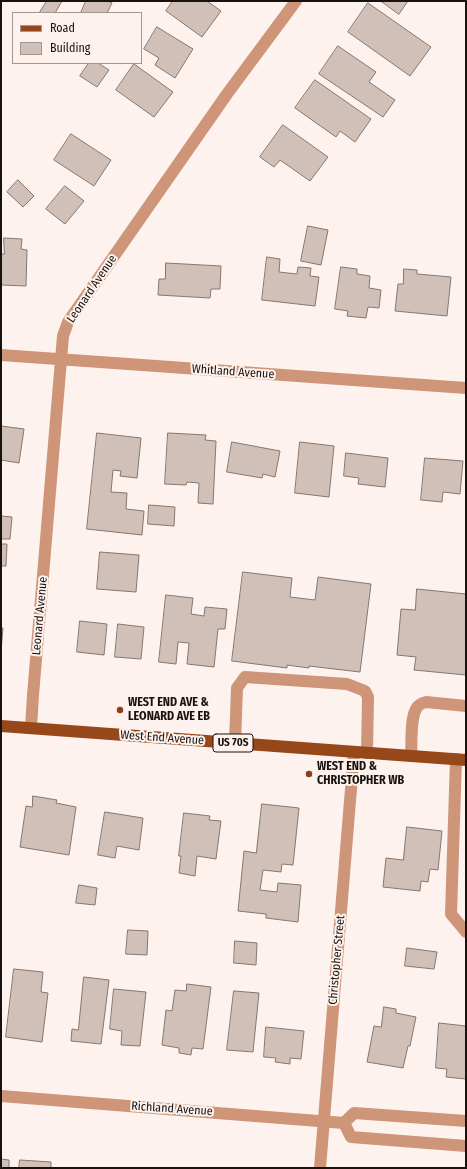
<!DOCTYPE html>
<html>
<head>
<meta charset="utf-8">
<style>
  body { margin:0 }
  #map { position:relative; width:467px; height:1169px; overflow:hidden; background:#fdf2ed; font-family:"Fira Sans Condensed",sans-serif }
  canvas { display:block }
  .frame { position:absolute; inset:0; border:2px solid #18120f; pointer-events:none }
  .legend { position:absolute; left:12px; top:12px; width:130px; height:52px; box-sizing:border-box; background:#fdf2ed; border:1px solid #a19894; margin:0; padding:5px 7px; list-style:none; font-size:12px; color:#18120f }
  .legend li { display:flex; align-items:center; gap:8px; height:20px }
  .legend b { width:20px; border:1px solid #a19894 }
</style>
</head>
<body>
<div id="map">
<canvas width="467" height="1169"></canvas>
<div class="frame"></div>
<ul class="legend">
<li><b style="height:5px;background:#97481a"></b>Road</li>
<li><b style="height:11px;background:#d1c0b8"></b>Building</li>
</ul>
</div>
<script>
const context = document.querySelector('canvas').getContext('2d');
context.lineJoin = 'round';
function fill(path, color) { context.fillStyle = color; context.fill(path, 'evenodd'); }
function trace(path, color, width, dash) { context.strokeStyle = color; context.lineWidth = width; context.lineCap = dash ? 'butt' : 'round'; context.setLineDash(dash || []); context.stroke(path); }
function drawText(font, color, halo, rows, align = 'center') {
  context.font = font + ' "Fira Sans Condensed",sans-serif'; context.lineWidth = 4; context.setLineDash([]); context.textBaseline = 'middle'; context.strokeStyle = halo; context.fillStyle = color; for (const [text, x, y, turn = 0] of rows) {
    context.save(); context.translate(x, y); context.rotate((+turn || 0) * Math.PI / 180); context.textAlign = isNaN(turn) ? turn : align; if (halo) context.strokeText(text, 0, 0); context.fillText(text, 0, 0); context.restore();
  }
}
const building = new Path2D(`
  M 44,1 L 62,1 L 55,13 L 39,13 L 46,2 Z
  M 86,1 L 107,1 L 112,3 L 107,13 L 81,13 Z
  M 173,1 L 207,1 L 221,11 L 202,37 L 166,11 Z
  M 381,1 L 408,1 L 399,14 Z
  M 368,3 L 431,47 L 410,76 L 348,32 Z
  M 157,27 L 193,49 L 175,78 L 155,65 L 159,58 L 144,49 Z
  M 338,46 L 376,72 L 369,82 L 395,100 L 383,117 L 319,74 Z
  M 89,63 L 98,63 L 109,70 L 97,87 L 80,76 Z
  M 134,64 L 173,92 L 154,117 L 116,90 Z
  M 315,80 L 371,119 L 355,142 L 340,131 L 336,137 L 295,108 Z
  M 283,125 L 328,157 L 310,181 L 280,160 L 274,167 L 260,157 Z
  M 71,134 L 111,160 L 94,186 L 54,160 Z
  M 18,180 L 34,196 L 23,207 L 7,192 Z
  M 65,186 L 84,201 L 65,224 L 46,209 Z
  M 308,226 L 328,230 L 321,265 L 301,261 Z
  M 4,238 L 22,239 L 21,249 L 27,250 L 26,286 L 1,285 L 1,254 L 4,254 Z
  M 267,257 L 280,259 L 279,272 L 297,274 L 298,267 L 311,268 L 310,276 L 319,277 L 315,306 L 262,300 Z
  M 166,263 L 221,266 L 220,289 L 211,289 L 210,298 L 158,295 L 159,279 L 165,279 Z
  M 341,267 L 357,269 L 357,274 L 370,276 L 369,288 L 381,290 L 379,308 L 368,307 L 366,318 L 347,316 L 348,311 L 335,309 Z
  M 404,269 L 417,270 L 417,274 L 451,277 L 447,316 L 395,311 L 398,284 L 403,284 Z
  M 1,426 L 24,429 L 19,463 L 1,460 Z
  M 97,433 L 141,438 L 137,478 L 120,476 L 121,471 L 113,470 L 111,492 L 127,493 L 126,509 L 144,511 L 142,535 L 87,529 Z
  M 168,433 L 206,435 L 205,440 L 216,441 L 213,504 L 198,503 L 199,483 L 187,482 L 186,485 L 165,484 Z
  M 232,442 L 280,451 L 275,477 L 263,474 L 262,478 L 227,472 Z
  M 300,442 L 334,446 L 329,497 L 295,493 Z
  M 346,453 L 388,458 L 385,487 L 358,484 L 359,478 L 344,476 Z
  M 425,458 L 463,461 L 460,494 L 443,492 L 442,502 L 421,500 Z
  M 149,505 L 175,507 L 174,526 L 148,524 Z
  M 1,516 L 12,517 L 10,539 L 1,539 Z
  M 1,544 L 7,544 L 6,566 L 1,566 Z
  M 100,552 L 139,555 L 136,592 L 97,589 Z
  M 243,572 L 292,578 L 290,597 L 315,600 L 318,577 L 371,584 L 360,672 L 309,666 L 309,668 L 287,665 L 287,668 L 232,661 Z
  M 417,589 L 466,594 L 466,675 L 414,670 L 416,657 L 397,655 L 401,609 L 415,610 Z
  M 166,595 L 193,598 L 191,614 L 204,616 L 205,607 L 227,609 L 225,629 L 218,629 L 214,667 L 187,664 L 189,643 L 178,642 L 176,664 L 159,662 Z
  M 80,621 L 107,624 L 104,655 L 77,652 Z
  M 118,624 L 144,627 L 141,659 L 115,657 Z
  M 1,628 L 3,628 L 1,651 Z
  M 33,796 L 57,800 L 56,803 L 76,807 L 69,855 L 20,847 L 26,806 L 32,807 Z
  M 262,804 L 299,808 L 293,865 L 282,864 L 281,872 L 263,870 L 260,890 L 277,892 L 278,883 L 301,885 L 298,922 L 266,918 L 266,914 L 238,911 L 244,851 L 256,853 Z
  M 105,812 L 143,818 L 139,850 L 117,846 L 115,858 L 98,855 Z
  M 184,813 L 210,816 L 209,820 L 221,821 L 216,859 L 197,856 L 195,876 L 179,873 L 181,856 L 179,856 Z
  M 407,827 L 442,831 L 438,870 L 430,869 L 428,882 L 421,881 L 420,891 L 383,887 L 386,858 L 403,860 Z
  M 79,885 L 97,888 L 95,905 L 76,903 Z
  M 128,930 L 148,931 L 147,955 L 126,954 Z
  M 235,941 L 257,943 L 256,965 L 234,963 Z
  M 407,948 L 437,952 L 434,969 L 405,966 Z
  M 14,969 L 43,972 L 41,992 L 48,993 L 42,1042 L 6,1037 Z
  M 84,977 L 109,980 L 101,1044 L 71,1041 L 72,1029 L 78,1030 Z
  M 187,984 L 211,987 L 203,1049 L 192,1048 L 191,1055 L 179,1053 L 179,1048 L 162,1045 L 166,1010 L 172,1011 L 175,990 L 186,991 Z
  M 114,989 L 146,992 L 140,1046 L 121,1045 L 122,1031 L 110,1029 Z
  M 234,991 L 259,993 L 253,1052 L 227,1050 Z
  M 384,1007 L 396,1009 L 396,1013 L 416,1017 L 410,1046 L 408,1046 L 403,1068 L 367,1062 L 374,1026 L 381,1027 Z
  M 439,1023 L 466,1026 L 466,1079 L 446,1077 L 447,1069 L 436,1068 Z
  M 266,1027 L 304,1031 L 301,1059 L 290,1058 L 290,1064 L 275,1062 L 276,1058 L 264,1057 Z
  M 1,1159 L 9,1160 L 9,1168 L 1,1168 Z
  M 20,1160 L 51,1162 L 51,1168 L 19,1168 Z`);
const minor = new Path2D(`
  M 1,355 L 466,388
  M 31,728 L 33,695 L 63,336 L 68,322 L 227,94 L 296,1
  M 235,743 L 237,688 L 245,677 L 347,684 L 365,691 L 368,697 L 367,753
  M 411,756 C 412,743 410,720 416,709 C 418,705 422,703 426,702 L 466,706
  M 456,759 L 451,914 L 466,932
  M 1,1096 L 344,1123 L 354,1113 L 466,1121
  M 344,1123 L 351,1137 L 466,1146
  M 320,1168 L 354,752`);
const major = new Path2D(`
  M 1,726 L 466,760`);
const markers = [
  [120,710,4,"#88421b"],
  [309,774,4,"#88421b"]
];
const shields = [
  [233,743,40]
];
const shieldNames = [
  ["US 70S",233,743]
];
const streetNames = [
  ["Leonard Avenue",92,289,-56],
  ["Whitland Avenue",233,372,4],
  ["Leonard Avenue",40,616,-85],
  ["West End Avenue",162,738,4],
  ["Christopher Street",337,960,-85],
  ["Richland Avenue",172,1109,4]
];
const poiNames = [
  ["WEST END AVE &",128,703],
  ["LEONARD AVE EB",128,717],
  ["WEST END &",317,767],
  ["CHRISTOPHER WB",317,781]
];
fill(building, '#d1c0b8');
trace(building, '#86766f', 1);
trace(minor, '#ce9579', 12);
trace(major, '#97481a', 12);
for (const [x, y, r, color] of markers) { const dot = new Path2D(); dot.arc(x, y, r, 0, 2 * Math.PI); context.fillStyle = color; context.fill(dot); trace(dot, '#fdf2ed', 1.5); }
for (const [x, y, w] of shields) { const box = new Path2D(); box.roundRect(x - w / 2, y - 9, w, 18, 3); context.fillStyle = '#fdf2ed'; context.fill(box); trace(box, '#18120f', 1); }
drawText('bold 11px', '#18120f', null, shieldNames);
drawText('12px', '#18120f', '#fdf2ed', streetNames);
drawText('bold 12px', '#18120f', '#fdf2ed', poiNames, 'left');
</script>
</body>
</html>
